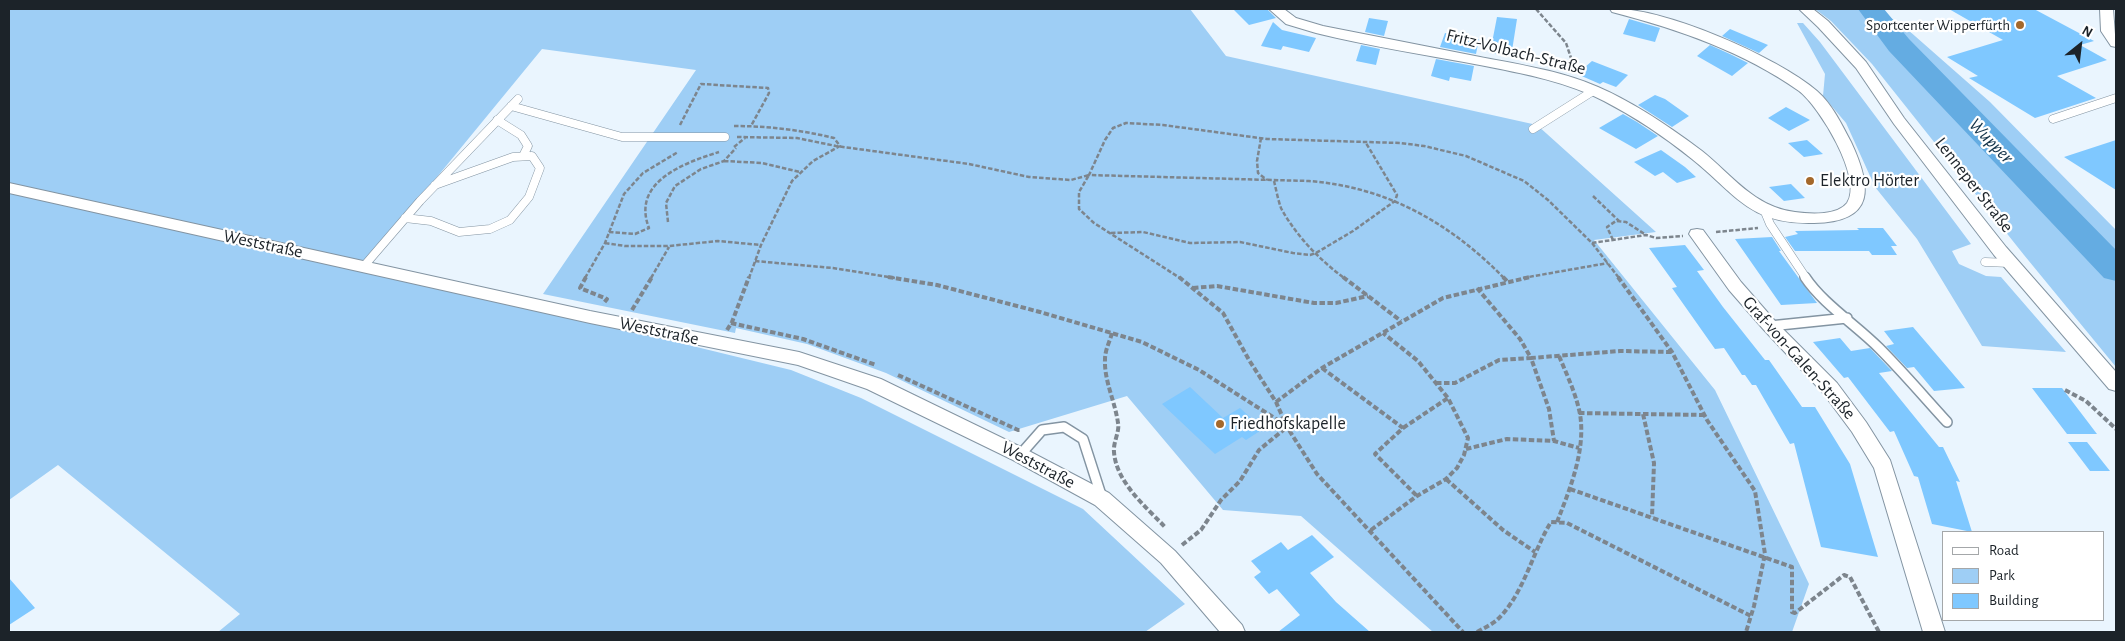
<!DOCTYPE html>
<html>
<head>
<meta charset="utf-8">
<style>
  body { margin:0 }
  #map { position:relative; width:2125px; height:641px; overflow:hidden; background:#eaf5fe; font-family:"Alegreya Sans",sans-serif }
  canvas { display:block }
  .frame { position:absolute; inset:0; border:10px solid #1c2329; pointer-events:none }
  .legend { position:absolute; left:1942px; top:531px; width:162px; height:90px; box-sizing:border-box; background:#fff; border:1px solid #a4a7a9; margin:0; padding:6px 9px; list-style:none; font-size:15px; color:#1c2329 }
  .legend li { display:flex; align-items:center; gap:10px; height:25px }
  .legend b { width:25px; border:1px solid #a4a7a9 }
  .north { position:absolute; left:2055px; top:20px; width:50px; height:50px; -webkit-text-stroke:4px #fff; paint-order:stroke; rotate:29deg; font-size:14px; font-weight:700; line-height:20px; text-align:center; color:#1c2329 }
  .north::after { content:''; display:block; margin:auto; width:18px; height:22px; background:#1c2329; clip-path:polygon(50% 0,100% 100%,50% 72%,0 100%) }
</style>
</head>
<body>
<div id="map">
<canvas width="2125" height="641"></canvas>
<div class="frame"></div>
<ul class="legend">
<li><b style="height:6px;background:#fff"></b>Road</li>
<li><b style="height:14px;background:#9ecef5"></b>Park</li>
<li><b style="height:14px;background:#7fc8ff"></b>Building</li>
</ul>
<div class="north">N</div>
</div>
<script>
const context = document.querySelector('canvas').getContext('2d');
context.lineJoin = 'round';
function fill(path, color) { context.fillStyle = color; context.fill(path, 'evenodd'); }
function trace(path, color, width, dash) { context.strokeStyle = color; context.lineWidth = width; context.lineCap = dash ? 'butt' : 'round'; context.setLineDash(dash || []); context.stroke(path); }
function drawText(font, color, halo, rows, align = 'center') {
  context.font = font + ' "Alegreya Sans",sans-serif'; context.lineWidth = 4.5; context.setLineDash([]); context.textBaseline = 'middle'; context.strokeStyle = halo; context.fillStyle = color; for (const [text, x, y, turn = 0] of rows) {
    context.save(); context.translate(x, y); context.rotate((+turn || 0) * Math.PI / 180); context.textAlign = isNaN(turn) ? turn : align; if (halo) context.strokeText(text, 0, 0); context.fillText(text, 0, 0); context.restore();
  }
}
const green = new Path2D(`
  M 9,9 L 1190,9 L 1226,56 L 1537,125 L 1656,232 L 1594,240 L 1715,390 L 1809,584 L 1792,632 L 1433,632 L 1301,516 L 1223,510 L 1127,396 L 1009,432 L 886,373 L 807,344 L 736,328 L 735,333 L 543,294 L 696,70 L 542,49 L 364,266 L 791,370 L 861,398 L 1083,509 L 1185,604 L 1145,632 L 218,632 L 240,614 L 58,465 L 9,500 Z
  M 1815,9 L 1878,9 L 1907,29 L 1990,102 L 2116,230 L 2116,367 L 2024,255 L 1872,64 L 1831,21 Z
  M 1797,23 L 1803,23 L 1820,42 L 1971,244 L 1952,251 L 1959,264 L 1986,276 L 2001,277 L 2066,352 L 1982,346 L 1917,239 L 1875,187 L 1846,123 L 1823,96 L 1825,74 Z`);
const river = new Path2D(`
  M 1858,9 L 1884,9 L 1909,39 L 2116,250 L 2116,281 L 2104,278 L 1889,51 Z`);
const building = new Path2D(`
  M 1233,9 L 1267,9 L 1276,18 L 1249,25 Z
  M 1949,9 L 2034,9 L 2094,41 L 2080,45 L 2107,60 L 2057,76 L 2096,98 L 2035,118 L 1969,78 L 1978,76 L 1947,57 L 2003,40 Z
  M 1497,17 L 1517,19 L 1511,57 L 1490,53 Z
  M 1369,18 L 1388,21 L 1384,36 L 1365,32 Z
  M 1629,19 L 1660,28 L 1655,42 L 1623,34 Z
  M 1273,22 L 1282,30 L 1316,38 L 1309,52 L 1283,46 L 1281,50 L 1261,46 Z
  M 1730,29 L 1768,45 L 1759,53 L 1722,36 Z
  M 1445,33 L 1479,39 L 1476,54 L 1440,47 Z
  M 1361,45 L 1380,49 L 1376,65 L 1356,61 Z
  M 1710,45 L 1732,55 L 1748,63 L 1732,76 L 1697,56 Z
  M 1436,59 L 1474,66 L 1471,81 L 1450,77 L 1449,81 L 1431,76 Z
  M 1592,61 L 1628,75 L 1616,87 L 1603,82 L 1600,84 L 1577,74 Z
  M 1655,95 L 1665,99 L 1689,116 L 1672,127 L 1638,105 Z
  M 1786,107 L 1810,120 L 1789,131 L 1768,118 Z
  M 1623,114 L 1637,122 L 1658,136 L 1636,149 L 1599,128 Z
  M 1807,140 L 1823,154 L 1804,157 L 1788,143 Z
  M 2116,140 L 2116,190 L 2064,157 Z
  M 1661,150 L 1685,167 L 1696,177 L 1677,183 L 1663,172 L 1655,176 L 1634,162 Z
  M 1791,184 L 1805,198 L 1784,201 L 1769,187 Z
  M 1857,228 L 1883,228 L 1897,246 L 1891,246 L 1897,255 L 1872,255 L 1869,251 L 1795,251 L 1785,237 L 1798,234 L 1795,231 L 1859,230 Z
  M 1772,237 L 1781,251 L 1779,251 L 1817,303 L 1781,305 L 1735,239 Z
  M 1685,245 L 1704,270 L 1697,271 L 1723,307 L 1765,360 L 1769,360 L 1802,407 L 1815,407 L 1850,464 L 1878,557 L 1821,547 L 1794,443 L 1790,444 L 1756,385 L 1752,385 L 1745,375 L 1742,375 L 1724,348 L 1715,349 L 1672,288 L 1677,287 L 1649,248 Z
  M 1913,327 L 1965,388 L 1934,391 L 1914,367 L 1907,368 L 1886,346 L 1894,344 L 1884,331 Z
  M 1840,338 L 1851,351 L 1870,348 L 1892,371 L 1879,373 L 1939,447 L 1943,447 L 1960,482 L 1956,481 L 1972,532 L 1932,524 L 1918,477 L 1914,476 L 1894,431 L 1890,432 L 1848,377 L 1844,378 L 1813,342 Z
  M 1190,387 L 1223,418 L 1240,408 L 1263,429 L 1246,440 L 1242,437 L 1215,454 L 1162,404 Z
  M 2032,388 L 2062,388 L 2097,434 L 2067,434 Z
  M 2068,442 L 2087,442 L 2110,471 L 2090,471 Z
  M 1312,535 L 1334,557 L 1310,573 L 1336,602 L 1370,632 L 1278,632 L 1300,615 L 1277,589 L 1269,594 L 1254,577 L 1261,572 L 1251,561 L 1281,542 L 1288,550 Z
  M 9,578 L 35,608 L 9,625 Z`);
const pathFar1 = new Path2D(`
  M 1536,9 L 1566,43 L 1574,67
  M 680,125 L 701,84 L 768,88 L 769,93 L 751,126
  M 734,126 C 768,126 801,130 834,138 L 840,146 L 813,161 L 792,181 L 761,245 L 749,278
  M 737,137 L 797,138 L 836,146 L 969,164 L 1029,177 L 1071,180 L 1089,175 L 1079,192 L 1079,209 L 1094,223 L 1180,278
  M 1261,138 L 1257,161 L 1258,173 L 1267,180
  M 734,147 L 746,137
  M 724,161 L 762,163 L 800,172
  M 1274,181 C 1276,189 1278,200 1281,208 C 1296,236 1320,260 1344,278
  M 1593,196 L 1619,221
  M 668,222 L 666,203 L 675,186 L 701,169 L 724,161 L 736,148
  M 609,232 L 635,234 L 649,228 C 631,182 684,163 719,152
  M 1716,232 L 1758,228
  M 1111,233 L 1143,232 L 1190,243 L 1240,242 L 1293,253 L 1310,255 L 1316,253 L 1353,231 L 1395,201 L 1397,195 L 1366,143
  M 1613,240 L 1607,227 L 1616,221 L 1626,222 L 1646,235
  M 605,243 L 625,246 L 669,246 L 718,241 L 761,245
  M 1592,243 L 1646,235 L 1656,238 L 1683,236
  M 755,261 L 833,268 L 895,278
  M 585,278 L 605,243 L 624,194 L 643,173 L 678,152
  M 651,278 L 669,247
  M 1504,278 C 1450,223 1387,187 1309,181 L 1089,175 L 1105,140 L 1113,128 L 1126,123 L 1163,125 L 1267,139 L 1400,143 L 1424,146 L 1466,156 L 1524,181 L 1548,200 L 1592,243 L 1619,278
  M 1523,278 L 1608,263`);
const path = new Path2D(`
  M 586,277 L 580,288 L 607,299 L 603,304
  M 888,277 L 937,285 L 1040,312 L 1142,342 L 1199,370 L 1287,426
  M 1179,277 L 1223,313 L 1249,360 L 1276,402 L 1287,427 L 1317,474 L 1463,632
  M 1343,277 L 1401,321
  M 1503,277 L 1507,281
  M 1618,277 L 1672,352 L 1707,420 L 1755,491 L 1765,554 L 1754,606 L 1746,632
  M 1193,288 L 1217,286 L 1314,303 L 1336,303 L 1368,296
  M 1477,288 L 1520,339 L 1531,358 L 1620,351 L 1672,352
  M 632,310 L 652,277
  M 731,323 L 803,339 L 876,365
  M 727,330 L 732,322 L 749,277
  M 1112,333 C 1110,341 1105,350 1105,359 C 1104,381 1115,401 1118,423 C 1120,431 1113,442 1114,452 C 1116,482 1146,507 1165,527
  M 1322,368 L 1403,428 L 1375,454 L 1417,496
  M 898,375 L 1018,430 L 1022,430
  M 1436,383 L 1455,383 L 1499,360 L 1531,358 L 1549,409 L 1554,441
  M 2065,390 L 2086,401 L 2116,429
  M 1276,402 L 1322,368 L 1443,298 L 1530,277
  M 1579,413 L 1705,415
  M 1643,414 L 1654,463 L 1652,517
  M 1403,428 L 1448,398
  M 1466,449 L 1507,439 L 1554,441 L 1579,448
  M 1446,479 L 1503,530 L 1535,552
  M 1570,489 L 1792,567 L 1792,612 L 1795,613 L 1844,575 L 1850,577 L 1879,632
  M 1557,522 C 1570,489 1586,450 1580,414 C 1576,394 1567,375 1559,356
  M 1371,530 L 1417,496 L 1446,479 L 1457,468 L 1464,455 L 1468,438 L 1448,398 L 1418,361 L 1383,333
  M 1182,545 L 1201,530 L 1221,500 L 1240,481 L 1259,450 L 1287,427
  M 1477,632 C 1484,628 1491,625 1497,620 C 1524,594 1532,553 1551,522 L 1567,523 L 1751,616`);
const laneFar1 = new Path2D(`
  M 511,106 L 622,137 L 725,137
  M 2053,119 L 2116,98
  M 497,120 L 521,135 L 528,146 L 523,156
  M 1533,129 L 1593,91
  M 1765,212 L 1770,224 L 1806,278
  M 405,218 L 431,221 L 459,232 L 490,229 L 510,220 L 529,197 L 540,168 L 532,156 L 513,157 L 435,185
  M 1985,262 L 2010,263
  M 364,266 L 420,201 L 518,99`);
const lane = new Path2D(`
  M 1805,277 C 1822,303 1856,325 1879,348 C 1903,372 1925,398 1947,422
  M 1770,326 L 1847,318
  M 1020,455 L 1042,430 L 1064,427 L 1083,439 L 1102,498`);
const street = new Path2D(`
  M 1269,9 L 1284,9 L 1296,18 L 1323,26 C 1374,36 1424,46 1475,56 C 1516,64 1559,70 1598,87 C 1635,103 1670,127 1702,151 C 1732,175 1754,207 1795,212 C 1809,214 1837,216 1847,203 C 1864,179 1819,106 1799,91 C 1744,52 1678,29 1612,12 L 1610,9 C 1662,6 1777,57 1817,91 C 1832,104 1842,125 1851,142 C 1872,187 1876,222 1814,223 C 1749,225 1736,194 1692,159 C 1665,137 1635,117 1604,101 C 1567,82 1526,74 1485,66 C 1429,55 1372,47 1316,33 L 1286,24 Z
  M 1799,9 L 1813,9 L 1828,21 L 1866,62 L 1904,118 L 2006,247 L 2116,372 L 2116,391 L 2109,389 L 1994,255 L 1894,124 L 1856,68 L 1818,27 Z
  M 2100,9 L 2113,9 L 2116,47 L 2111,46 L 2101,31 Z
  M 9,183 L 590,311 L 799,352 L 881,379 L 1027,450 L 1109,493 L 1175,551 L 1242,625 L 1245,632 L 1220,632 L 1161,563 L 1095,505 L 1013,460 L 867,389 L 798,365 L 590,323 L 9,193 Z
  M 1697,229 L 1703,230 L 1741,282 L 1776,322 L 1837,383 L 1866,422 L 1890,460 L 1945,632 L 1923,632 L 1874,468 L 1852,432 L 1823,393 L 1764,330 L 1729,290 L 1689,234 L 1691,230 Z`);
const markers = [
  [2020,25,5,"#a4682b"],
  [1810,181,5,"#a4682b"],
  [1220,424,5,"#a4682b"]
];
const farPoinames = [
  ["Sportcenter Wipperfürth",2010,25]
];
const streetNames = [
  ["Fritz-Volbach-Straße",1516,52,14],
  ["Lenneper Straße",1974,185,52],
  ["Weststraße",263,244,12],
  ["Weststraße",659,331,12],
  ["Graf-von-Galen-Straße",1799,358,48],
  ["Weststraße",1038,465,28]
];
const poiNames = [
  ["Elektro Hörter",1820,181],
  ["Friedhofskapelle",1230,424]
];
const waterNames = [
  ["Wupper",1991,141,46]
];
fill(green, '#9ecef5');
fill(river, '#64ace2');
fill(building, '#7fc8ff');
trace(laneFar1, '#8394a2', 9);
trace(lane, '#8394a2', 12);
trace(street, '#8394a2', 2);
trace(pathFar1, '#7d858d', 2.5, [4.5, 2]);
trace(path, '#7d858d', 4, [5.5, 2.5]);
trace(laneFar1, '#fff', 8);
trace(lane, '#fff', 9);
fill(street, '#fff');
for (const [x, y, r, color] of markers) { const dot = new Path2D(); dot.arc(x, y, r, 0, 2 * Math.PI); context.fillStyle = color; context.fill(dot); trace(dot, '#fff', 2); }
drawText('15px', '#1c2329', '#fff', farPoinames, 'right');
drawText('18px', '#1c2329', '#fff', streetNames);
drawText('18px', '#1c2329', '#fff', poiNames, 'left');
drawText('italic 19px', '#133349', '#fff', waterNames);
</script>
</body>
</html>
